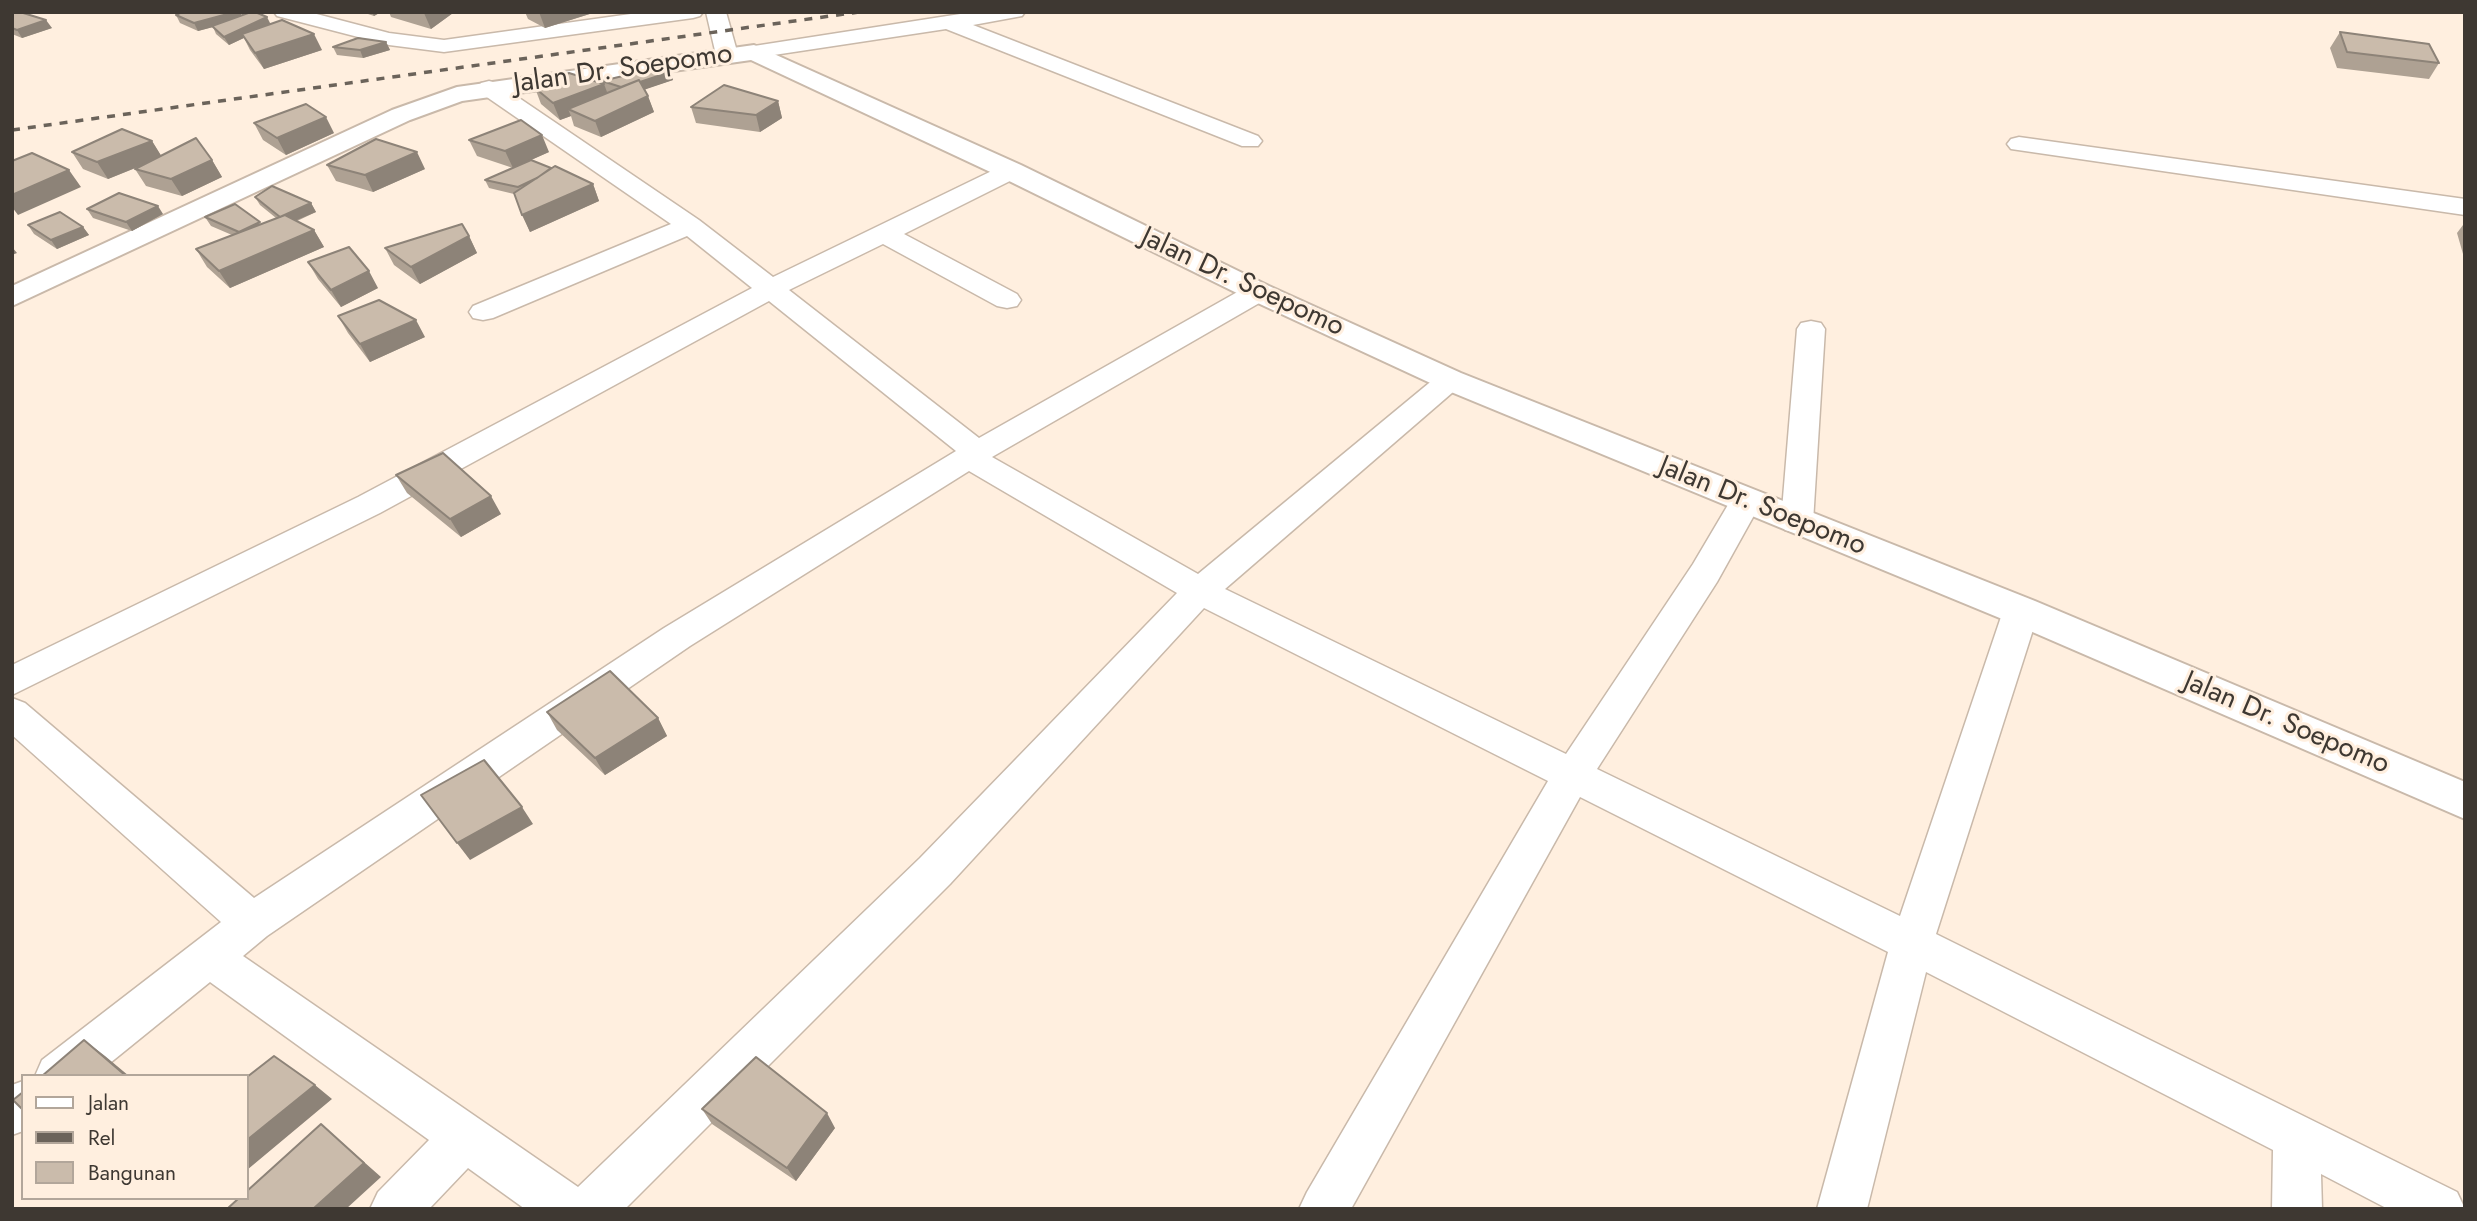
<!DOCTYPE html>
<html>
<head>
<meta charset="utf-8">
<style>
  body { margin:0 }
  #map { position:relative; width:2477px; height:1221px; overflow:hidden; background:#ffefdf; font-family:Jost,sans-serif }
  canvas { display:block }
  .frame { position:absolute; inset:0; border:14px solid #3e3832; pointer-events:none }
  .legend { position:absolute; left:21px; top:1074px; width:228px; height:126px; box-sizing:border-box; background:#ffefdf; border:2px solid #b2a69a; margin:0; padding:9px 12px; list-style:none; font-size:21px; color:#3e3832 }
  .legend li { display:flex; align-items:center; gap:14px; height:35px }
  .legend b { width:35px; border:2px solid #b2a69a }
</style>
</head>
<body>
<div id="map">
<canvas width="2477" height="1221"></canvas>
<div class="frame"></div>
<ul class="legend">
<li><b style="height:9px;background:#fff"></b>Jalan</li>
<li><b style="height:9px;background:#6b635a"></b>Rel</li>
<li><b style="height:19px;background:#cabbab"></b>Bangunan</li>
</ul>
</div>
<script>
const context = document.querySelector('canvas').getContext('2d');
context.lineJoin = 'round';
function trace(path, color, width, dash) { context.strokeStyle = color; context.lineWidth = width; context.lineCap = dash ? 'butt' : 'round'; context.setLineDash(dash || []); context.stroke(path); }
function fill(path, color) { context.fillStyle = color; context.fill(path, 'evenodd'); }
function drawText(font, color, halo, rows, align = 'center') {
  context.font = font + ' Jost,sans-serif'; context.lineWidth = 6; context.setLineDash([]); context.textBaseline = 'middle'; context.strokeStyle = halo; context.fillStyle = color; for (const [text, x, y, turn = 0] of rows) {
    context.save(); context.translate(x, y); context.rotate((+turn || 0) * Math.PI / 180); context.textAlign = isNaN(turn) ? turn : align; if (halo) context.strokeText(text, 0, 0); context.fillText(text, 0, 0); context.restore();
  }
}
const street = new Path2D(`
  M 274,12 L 309,12 L 389,33 L 444,40 L 645,12 L 703,12 L 700,16 L 693,18 L 444,52 L 389,45 L 277,16 Z
  M 706,12 L 726,12 L 738,55 L 735,60 L 719,60 L 716,55 Z
  M 973,12 L 1025,12 L 1022,16 L 973,25 L 1258,136 L 1262,141 L 1258,146 L 1242,146 L 946,29 L 754,58 L 746,57 L 743,52 L 746,47 L 754,46 Z
  M 489,81 L 497,83 L 699,220 L 773,277 L 1002,166 L 1011,164 L 1020,166 L 1023,171 L 1020,176 L 904,234 L 1017,294 L 1021,300 L 1017,306 L 1007,308 L 997,306 L 883,244 L 789,290 L 979,438 L 1248,286 L 1258,284 L 1268,286 L 1272,292 L 1268,298 L 992,457 L 1198,574 L 1440,374 L 1450,371 L 1460,374 L 1465,380 L 1460,386 L 1225,589 L 1566,754 L 1693,564 L 1735,493 L 1746,490 L 1757,493 L 1762,501 L 1717,582 L 1597,769 L 1900,916 L 2003,611 L 2009,602 L 2021,598 L 2033,602 L 2039,611 L 1936,934 L 2457,1192 L 2465,1209 L 2388,1209 L 2321,1174 L 2322,1209 L 2272,1209 L 2273,1150 L 1926,972 L 1867,1209 L 1817,1209 L 1888,952 L 1580,797 L 1351,1209 L 1299,1209 L 1307,1192 L 1548,781 L 1204,608 L 950,884 L 625,1209 L 525,1209 L 468,1168 L 429,1209 L 370,1209 L 378,1192 L 429,1140 L 210,982 L 94,1076 L 35,1076 L 42,1060 L 221,922 L 12,735 L 12,698 L 25,703 L 254,898 L 664,628 L 956,451 L 769,301 L 380,513 L 12,695 L 12,665 L 358,497 L 752,288 L 687,236 L 493,318 L 483,320 L 473,318 L 469,312 L 473,306 L 671,224 L 481,93 L 478,88 L 481,83 ZM 969,471 L 1177,593 L 920,858 L 578,1187 L 243,956 L 267,936 L 690,646 Z
  M 2019,137 L 2465,199 L 2465,215 L 2011,149 L 2007,144 L 2011,139 Z
  M 1811,321 L 1821,323 L 1825,329 L 1813,522 L 1809,530 L 1797,533 L 1785,530 L 1781,522 L 1797,329 L 1801,323 Z
  M 23,1081 L 23,1131 L 12,1135 L 12,1085 Z`);
const secondary = new Path2D(`
  M 754,45 L 1021,165 L 1269,286 L 1461,373 L 2035,601 L 2465,782 L 2465,819 L 2007,621 L 1439,387 L 1247,298 L 1001,177 L 751,60 L 462,101 L 410,120 L 12,306 L 12,286 L 392,110 L 457,87 Z`);
const rail = new Path2D(`
  M 12,130 L 859,12`);
const wall = new Path2D(`
  M 12,12 L 52,28 L 22,38 L 12,34 Z
  M 182,12 L 240,12 L 241,16 L 271,24 L 322,50 L 264,69 L 250,50 L 244,38 L 229,45 L 216,34 L 213,27 L 198,31 L 180,23 L 176,15 Z
  M 362,12 L 381,12 L 374,16 Z
  M 389,12 L 453,12 L 453,13 L 431,29 L 391,17 Z
  M 525,12 L 596,12 L 545,28 L 528,19 Z
  M 2340,32 L 2439,63 L 2429,79 L 2337,68 L 2330,48 Z
  M 386,42 L 390,50 L 363,58 L 337,55 L 333,47 Z
  M 670,72 L 673,80 L 645,89 L 654,112 L 601,137 L 574,126 L 571,116 L 560,120 L 541,104 L 535,88 L 603,84 L 602,81 Z
  M 778,101 L 782,118 L 760,132 L 696,123 L 691,107 Z
  M 254,123 L 334,133 L 286,155 L 263,140 Z
  M 469,140 L 549,152 L 513,168 L 477,156 Z
  M 152,141 L 161,156 L 212,160 L 222,177 L 182,196 L 146,186 L 135,169 L 143,165 L 108,179 L 83,169 L 72,152 Z
  M 327,165 L 425,169 L 373,192 L 336,181 Z
  M 485,180 L 593,184 L 599,201 L 530,232 L 514,194 L 489,188 Z
  M 255,197 L 311,203 L 316,212 L 297,221 L 314,230 L 324,247 L 230,288 L 207,267 L 196,249 L 232,235 L 211,226 L 205,217 L 261,224 L 276,218 L 260,205 Z
  M 87,209 L 163,214 L 132,231 L 93,218 Z
  M 28,225 L 83,227 L 89,235 L 57,249 L 34,234 Z
  M 2463,225 L 2465,225 L 2465,254 L 2463,254 L 2457,233 Z
  M 469,236 L 477,253 L 420,284 L 394,265 L 385,248 Z
  M 308,262 L 378,288 L 341,307 L 318,279 Z
  M 338,316 L 425,337 L 370,362 L 348,333 Z
  M 396,475 L 501,514 L 461,537 L 407,493 Z
  M 547,712 L 658,718 L 667,736 L 605,775 L 557,730 Z
  M 702,1109 L 835,1128 L 796,1181 L 712,1124 Z`);
const shadedWall = new Path2D(`
  M 235,12 L 240,12 L 243,19 L 198,31 L 194,23 Z
  M 372,12 L 381,12 L 374,16 Z
  M 425,12 L 453,12 L 453,13 L 431,29 L 424,13 Z
  M 539,12 L 596,12 L 545,28 Z
  M 267,17 L 271,25 L 229,45 L 224,37 Z
  M 46,20 L 52,28 L 22,38 L 17,30 Z
  M 314,34 L 322,50 L 264,69 L 255,53 Z
  M 386,42 L 390,50 L 363,58 L 360,50 Z
  M 670,72 L 673,80 L 626,96 L 623,88 Z
  M 604,84 L 610,100 L 568,109 L 571,116 L 560,120 L 553,103 Z
  M 648,96 L 654,112 L 601,137 L 595,121 Z
  M 778,101 L 782,118 L 760,132 L 756,115 Z
  M 326,117 L 334,133 L 286,155 L 277,138 Z
  M 542,135 L 549,152 L 513,168 L 505,151 Z
  M 152,141 L 162,157 L 108,179 L 97,162 Z
  M 417,152 L 425,169 L 373,192 L 365,175 Z
  M 212,160 L 222,177 L 182,196 L 171,179 Z
  M 69,170 L 81,187 L 18,215 L 12,207 L 12,195 Z
  M 593,184 L 599,201 L 530,232 L 522,215 Z
  M 311,203 L 316,212 L 285,225 L 280,217 Z
  M 158,206 L 163,214 L 132,231 L 126,222 Z
  M 83,227 L 89,235 L 57,249 L 51,240 Z
  M 314,230 L 324,247 L 230,288 L 219,271 Z
  M 469,236 L 477,253 L 420,284 L 411,267 Z
  M 12,247 L 17,253 L 12,255 Z
  M 369,271 L 378,288 L 341,307 L 331,290 Z
  M 416,320 L 425,337 L 370,362 L 360,344 Z
  M 491,496 L 501,514 L 461,537 L 450,519 Z
  M 658,718 L 667,736 L 605,775 L 595,758 Z
  M 522,807 L 533,824 L 470,860 L 457,843 Z
  M 84,1040 L 105,1056 L 129,1076 L 126,1076 Z
  M 315,1085 L 332,1099 L 247,1170 L 247,1140 Z
  M 827,1113 L 835,1128 L 796,1181 L 787,1168 Z
  M 321,1124 L 381,1177 L 346,1209 L 313,1209 Z`);
const building = new Path2D(`
  M 12,12 L 20,12 L 46,20 L 17,30 L 12,28 Z
  M 182,12 L 235,12 L 194,23 L 176,15 Z
  M 251,12 L 255,12 L 267,17 L 224,37 L 212,26 Z
  M 282,20 L 314,34 L 255,53 L 242,34 Z
  M 2340,32 L 2429,44 L 2439,63 L 2347,52 Z
  M 358,38 L 386,42 L 360,50 L 333,47 Z
  M 656,68 L 670,72 L 640,82 L 639,80 L 621,87 L 602,81 Z
  M 569,73 L 604,84 L 553,103 L 535,88 Z
  M 639,80 L 648,96 L 595,121 L 568,109 Z
  M 724,85 L 778,101 L 756,115 L 691,107 Z
  M 306,104 L 326,117 L 277,138 L 254,123 Z
  M 521,120 L 542,135 L 505,151 L 469,140 Z
  M 122,129 L 152,141 L 97,162 L 72,152 Z
  M 196,138 L 212,160 L 171,179 L 135,169 Z
  M 376,139 L 417,152 L 365,175 L 327,165 Z
  M 32,153 L 69,170 L 12,195 L 12,161 Z
  M 531,160 L 551,168 L 537,178 L 518,187 L 485,180 Z
  M 555,166 L 593,184 L 522,215 L 514,193 Z
  M 272,186 L 311,203 L 280,217 L 255,197 Z
  M 119,193 L 158,206 L 126,222 L 87,209 Z
  M 235,204 L 260,222 L 239,232 L 205,217 Z
  M 60,212 L 83,227 L 51,240 L 28,225 Z
  M 285,215 L 314,230 L 219,271 L 196,249 Z
  M 462,224 L 469,236 L 411,267 L 385,248 Z
  M 349,247 L 369,271 L 331,290 L 308,262 Z
  M 379,300 L 416,320 L 360,344 L 338,316 Z
  M 443,453 L 491,496 L 450,519 L 396,475 Z
  M 610,671 L 658,718 L 595,758 L 547,712 Z
  M 484,760 L 522,807 L 457,843 L 421,795 Z
  M 84,1040 L 126,1076 L 42,1076 Z
  M 274,1056 L 315,1085 L 247,1140 L 247,1077 Z
  M 756,1057 L 827,1113 L 787,1168 L 702,1109 Z
  M 23,1092 L 23,1110 L 13,1100 Z
  M 321,1124 L 364,1163 L 313,1209 L 227,1209 L 239,1198 L 247,1198 L 247,1191 Z`);
const streetNames = [
  ["Jalan Dr. Soepomo",623,70,-8],
  ["Jalan Dr. Soepomo",1242,283,25],
  ["Jalan Dr. Soepomo",1762,507,22],
  ["Jalan Dr. Soepomo",2286,724,23]
];
trace(street, '#c9b9aa', 3);
trace(secondary, '#c9b9aa', 4);
fill(street, '#fff');
fill(secondary, '#fff');
trace(rail, '#6b635a', 3.5, [8, 8]);
fill(wall, '#aea193');
fill(shadedWall, '#8d8378');
fill(building, '#cabbab');
trace(building, '#8d8378', 2);
drawText('28px', '#3e3832', '#ffefdf', streetNames);
</script>
</body>
</html>
